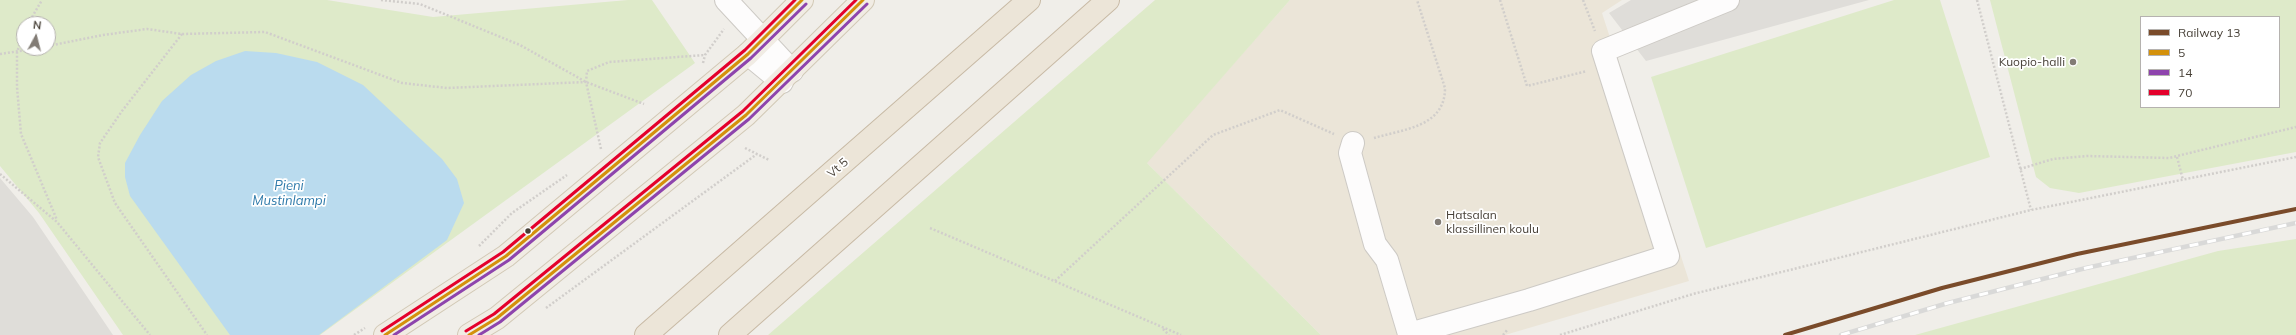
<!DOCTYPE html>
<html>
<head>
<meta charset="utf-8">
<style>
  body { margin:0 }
  #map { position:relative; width:2296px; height:335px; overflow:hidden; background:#f0eee9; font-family:Mulish,sans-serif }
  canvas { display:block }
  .legend { position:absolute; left:2140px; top:16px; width:140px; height:92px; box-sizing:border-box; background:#fff; border:1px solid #b5b2af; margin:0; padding:5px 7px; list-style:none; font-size:12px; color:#463f36 }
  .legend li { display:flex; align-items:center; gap:8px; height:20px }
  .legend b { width:20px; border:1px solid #b5b2af }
  .north { position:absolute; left:16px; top:16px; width:40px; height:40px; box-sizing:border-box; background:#fff; border:1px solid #b5b2af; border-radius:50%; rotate:7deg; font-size:11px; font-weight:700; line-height:16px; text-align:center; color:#463f36 }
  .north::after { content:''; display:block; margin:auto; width:14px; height:18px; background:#827c75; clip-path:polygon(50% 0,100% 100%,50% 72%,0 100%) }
</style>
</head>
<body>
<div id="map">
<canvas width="2296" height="335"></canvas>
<ul class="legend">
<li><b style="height:5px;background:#7a4b2a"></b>Railway 13</li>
<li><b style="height:5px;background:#d4910b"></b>5</li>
<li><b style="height:5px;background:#8e44ad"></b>14</li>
<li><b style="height:5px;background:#e4002b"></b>70</li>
</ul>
<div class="north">N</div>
</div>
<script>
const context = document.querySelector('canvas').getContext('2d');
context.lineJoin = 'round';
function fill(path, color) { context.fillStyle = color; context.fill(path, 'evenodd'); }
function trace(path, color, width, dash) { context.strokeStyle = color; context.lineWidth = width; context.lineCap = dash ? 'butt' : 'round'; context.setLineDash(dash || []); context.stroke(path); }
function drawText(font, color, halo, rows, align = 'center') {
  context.font = font + ' Mulish,sans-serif'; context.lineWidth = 3.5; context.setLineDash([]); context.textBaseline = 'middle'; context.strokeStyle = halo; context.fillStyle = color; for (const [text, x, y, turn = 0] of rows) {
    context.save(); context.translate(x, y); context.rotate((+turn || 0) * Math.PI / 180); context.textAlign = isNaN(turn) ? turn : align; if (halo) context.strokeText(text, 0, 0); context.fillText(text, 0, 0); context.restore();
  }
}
const education = new Path2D(`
  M 1290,0 L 1622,0 L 1602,13 L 1689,281 L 1505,335 L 1321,335 L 1146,162 Z`);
const green = new Path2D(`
  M 0,0 L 327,0 L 433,17 L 628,0 L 652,0 L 695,63 L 320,335 L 123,335 L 39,213 L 0,166 ZM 24,24 L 48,24 L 48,48 L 24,48 Z
  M 1155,0 L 1290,0 L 1147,163 L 1321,335 L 768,335 Z
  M 1894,0 L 1940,0 L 1990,157 L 1706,248 L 1651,77 Z
  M 1990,0 L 2296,0 L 2296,152 L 2079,193 L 2050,188 L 2036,177 ZM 2141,17 L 2279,17 L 2279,107 L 2141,107 Z
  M 2296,239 L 2296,335 L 1915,335 L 2218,251 Z`);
const parking = new Path2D(`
  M 1631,0 L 1869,0 L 1646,61 L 1609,13 Z
  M 0,178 L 33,217 L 113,335 L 0,335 Z`);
const water = new Path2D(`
  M 245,51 L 276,53 L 317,62 L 363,85 L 442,159 L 457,179 L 464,203 L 447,240 L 319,335 L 230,335 L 130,196 L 125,177 L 125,163 L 140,135 L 162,101 L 191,75 L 216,61 Z`);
const path = new Path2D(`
  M 381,0 L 420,4 L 520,45 L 586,82 L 644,104
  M 1500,0 L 1527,86 L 1587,71
  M 1583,0 L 1595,31
  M 1977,0 L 2031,210
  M 28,24 L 42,0
  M 24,33 L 17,52 L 17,87 L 21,134 L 57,220
  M 182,34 L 122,111 L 100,143 L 98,157 L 115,203 L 207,335
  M 48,46 L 103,35 L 147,29 L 182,34 L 265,32 L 402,83 L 447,88 L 586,82
  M 0,54 L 39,48
  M 703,63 L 705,55 L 724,29
  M 1374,138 C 1404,129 1445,127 1445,88 L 1417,0
  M 745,148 L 769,160
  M 601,149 L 586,82 L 587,71 L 609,62 L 705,55
  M 2177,157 L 2183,180
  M 2020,169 L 2053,159 L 2087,156 L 2169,158 L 2296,127
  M 0,174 L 57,222 L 150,335
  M 930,228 L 1181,335
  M 479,246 L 512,213 L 567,175
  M 1055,281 L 1213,135 L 1280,110 L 1334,134
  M 546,308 L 757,154
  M 1163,329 L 1169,335
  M 354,335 L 365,328
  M 1503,335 L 1508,329
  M 1560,335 L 1693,294 L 2031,210 L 2296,157`);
const minor = new Path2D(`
  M 726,0 L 792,71
  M 748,54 L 782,82
  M 1353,143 L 1350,153 L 1375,244 L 1387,260 L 1409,334 L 1529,300 L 1668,256 L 1603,51 L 1728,0`);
const major = new Path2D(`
  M 385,335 L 506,256 L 748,54 L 802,0
  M 469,335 L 497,318 L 746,115 L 863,0`);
const highway = new Path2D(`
  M 646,335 L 1029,0
  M 730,335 L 1108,0`);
const rail = new Path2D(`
  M 1841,335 L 1948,303 L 2086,268 L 2296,223`);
const bus1 = new Path2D(`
  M 385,335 L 506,256 L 748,54 L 802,0
  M 469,335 L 497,318 L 746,115 L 863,0`);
const bus2 = new Path2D(`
  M 394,335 L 509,260 L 751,58 L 806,4
  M 479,335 L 500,322 L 749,119 L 867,4`);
const bus3 = new Path2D(`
  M 382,331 L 503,252 L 745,50 L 795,0
  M 466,331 L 494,314 L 743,111 L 856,0`);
const rail1 = new Path2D(`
  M 1785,335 L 1942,288 L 2077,254 L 2296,209`);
const markers = [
  [2073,62,4,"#827c75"],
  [1438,222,4,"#827c75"],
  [528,231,3.5,"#463f36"]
];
const poiNames = [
  ["Kuopio-halli",2065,62],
  ["Hatsalan",1446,215,"left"],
  ["klassillinen koulu",1446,229,"left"]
];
const streetNames = [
  ["Vt 5",838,168,-41]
];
const waterNames = [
  ["Pieni",289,186],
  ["Mustinlampi",289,201]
];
fill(education, '#ebe5d8');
fill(green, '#deeac9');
fill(parking, '#dfddd9');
fill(water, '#badbee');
trace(minor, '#cdcac5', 24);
trace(major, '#d2c9b6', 24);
trace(highway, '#c8baa5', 24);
trace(path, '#d1cecb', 2.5, [2, 2]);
trace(minor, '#fdfcfc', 22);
trace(major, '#f1ece4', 22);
trace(highway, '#ece5d8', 22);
trace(rail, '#d9d9d8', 4.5);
trace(rail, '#fff', 3, [9]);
trace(bus1, '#d4910b', 3);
trace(bus2, '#8e44ad', 3);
trace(bus3, '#e4002b', 3);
trace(rail1, '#7a4b2a', 4);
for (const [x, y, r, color] of markers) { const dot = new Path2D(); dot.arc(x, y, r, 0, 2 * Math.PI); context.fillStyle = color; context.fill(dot); trace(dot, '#fff', 1.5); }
drawText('12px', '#463f36', '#fff', poiNames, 'right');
drawText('12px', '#463f36', '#fff', streetNames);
drawText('italic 13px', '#2e7aaa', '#fff', waterNames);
</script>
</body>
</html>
